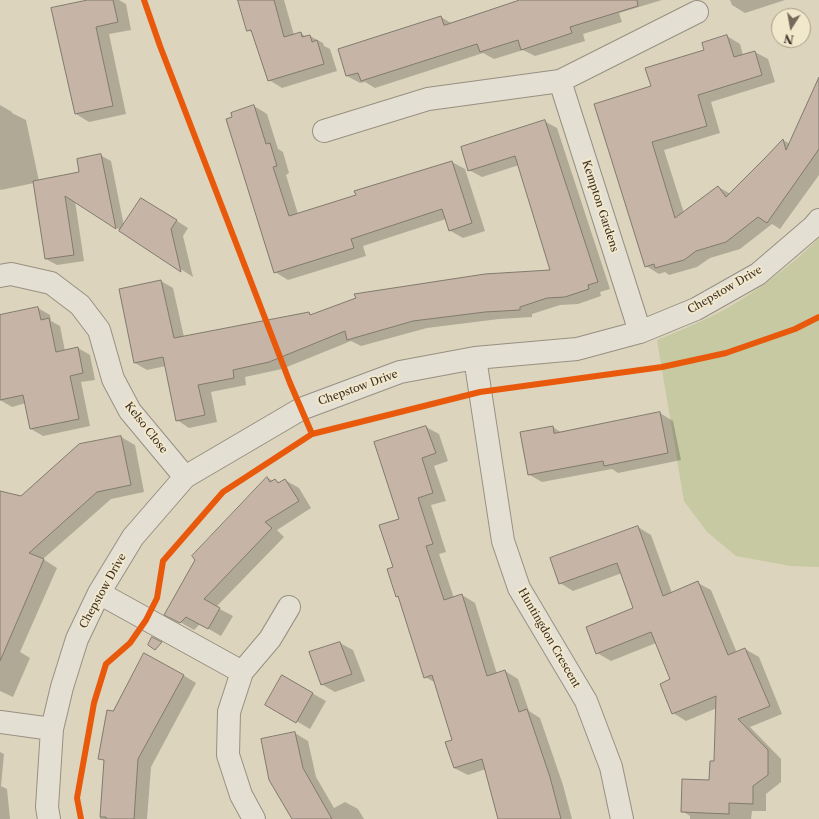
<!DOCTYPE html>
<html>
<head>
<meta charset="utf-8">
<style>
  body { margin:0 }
  #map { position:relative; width:819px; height:819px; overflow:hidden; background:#dcd4bc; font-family:"Libre Caslon Text",serif }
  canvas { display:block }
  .north { position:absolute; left:771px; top:8px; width:40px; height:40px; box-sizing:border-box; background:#f1e7cb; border:1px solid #a99e89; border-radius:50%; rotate:191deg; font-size:11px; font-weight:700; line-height:16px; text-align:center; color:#3d3026 }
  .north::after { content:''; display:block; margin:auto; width:14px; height:18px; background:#75695a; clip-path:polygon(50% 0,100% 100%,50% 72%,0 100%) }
</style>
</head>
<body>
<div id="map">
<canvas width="819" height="819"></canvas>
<div class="north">N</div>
</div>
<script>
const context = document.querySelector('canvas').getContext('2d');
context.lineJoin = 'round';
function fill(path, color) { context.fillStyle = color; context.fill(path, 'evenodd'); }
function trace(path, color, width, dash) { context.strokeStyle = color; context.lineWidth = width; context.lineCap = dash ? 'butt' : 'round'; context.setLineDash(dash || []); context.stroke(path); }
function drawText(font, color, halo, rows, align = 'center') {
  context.font = font + ' "Libre Caslon Text",serif'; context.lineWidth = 4; context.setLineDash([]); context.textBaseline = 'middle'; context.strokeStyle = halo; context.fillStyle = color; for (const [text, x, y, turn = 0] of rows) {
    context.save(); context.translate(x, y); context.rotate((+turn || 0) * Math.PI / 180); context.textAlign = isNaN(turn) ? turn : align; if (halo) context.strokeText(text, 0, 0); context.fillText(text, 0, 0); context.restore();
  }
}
const green = new Path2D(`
  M 819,238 L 819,567 L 791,566 L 736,556 L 707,532 L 684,501 L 657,340 C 674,333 691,326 708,318 C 746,300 789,268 819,238 Z`);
const shadow = new Path2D(`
  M 94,0 L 119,0 L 126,4 L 131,30 L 109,34 L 126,114 L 89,122 L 76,114 Z
  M 239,0 L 284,0 L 294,35 L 301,33 L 306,37 L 310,36 L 323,43 L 324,46 L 330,49 L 337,71 L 282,88 L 269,80 L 253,33 L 248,30 Z
  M 523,0 L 662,0 L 619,13 L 622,22 L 583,34 L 585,41 L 535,56 L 523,50 L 494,59 L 483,53 L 375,88 L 365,82 L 360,83 L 347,76 L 339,50 L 441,17 L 451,23 Z
  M 730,0 L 785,0 L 745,13 L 732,5 Z
  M 727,36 L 740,44 L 743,55 L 755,52 L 768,59 L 775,82 L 711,102 L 720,133 L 664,150 L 684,213 L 718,187 L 731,194 L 783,140 L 790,144 L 819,82 L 819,175 L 780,229 L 772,224 L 740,249 L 710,258 L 697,267 L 669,275 L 665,272 L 659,274 L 646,266 L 652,87 Z
  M 0,105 L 12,112 L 12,113 L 26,120 L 39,181 L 81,172 L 100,155 L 111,161 L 124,226 L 153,206 L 188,228 L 183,236 L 193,277 L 75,201 L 84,261 L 57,265 L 46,259 L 34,183 L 1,190 L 0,189 Z
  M 254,106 L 267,114 L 278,149 L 283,152 L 289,173 L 286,175 L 298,214 L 357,196 L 452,162 L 465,169 L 485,231 L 463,238 L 449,230 L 446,219 L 363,246 L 366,256 L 288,280 L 275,272 Z
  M 544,121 L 557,128 L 610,289 L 600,292 L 601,296 L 578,304 L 560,305 L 532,314 L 532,317 L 499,319 L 427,328 L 361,346 L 351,341 L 282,369 L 245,377 L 246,385 L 211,392 L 217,422 L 189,428 L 177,420 L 166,366 L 147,370 L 135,363 L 161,281 L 173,288 L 184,337 L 308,313 L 312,315 L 552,271 L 519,165 L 482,177 L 469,170 Z
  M 38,308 L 50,315 L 51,321 L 60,326 L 65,351 L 78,348 L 90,355 L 95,380 L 81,382 L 90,426 L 43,436 L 31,429 L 26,403 L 12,407 L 0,400 L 0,316 Z
  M 660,413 L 673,421 L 681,460 L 618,473 L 612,469 L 542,482 L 528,474 L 553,427 L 562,433 Z
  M 426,427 L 439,434 L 448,461 L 434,466 L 446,501 L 431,505 L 446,552 L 439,554 L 454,598 L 462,595 L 475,603 L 497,674 L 505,671 L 518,679 L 529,711 L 540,718 L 563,785 L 572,819 L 499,819 L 486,769 L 468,775 L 454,768 L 453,740 L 436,683 L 425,677 L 400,597 L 397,596 L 394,567 L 400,519 Z
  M 121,437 L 135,445 L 144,492 L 111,499 L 43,559 L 57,568 L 20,652 L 30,658 L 13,697 L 0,691 L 0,492 L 22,497 L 80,445 Z
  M 268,478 L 273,481 L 275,480 L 280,483 L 285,480 L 299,488 L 311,508 L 277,530 L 284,537 L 216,607 L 233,616 L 221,636 L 200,624 L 194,630 L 166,614 Z
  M 638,527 L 651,535 L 672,593 L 698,583 L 711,590 L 737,653 L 745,649 L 759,657 L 782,714 L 750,727 L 781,759 L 781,782 L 766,794 L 766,811 L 752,811 L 751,819 L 690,819 L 690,816 L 682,811 L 710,781 L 715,762 L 717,708 L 686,721 L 673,713 L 672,680 L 656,643 L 611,661 L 597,653 L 634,608 L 622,573 L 573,591 L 560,583 Z
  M 340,643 L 353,650 L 365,681 L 335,692 L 321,684 Z
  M 183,675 L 196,683 L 151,767 L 147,819 L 100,819 L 105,761 L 100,758 L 114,712 Z
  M 283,677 L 326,701 L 310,729 L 267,704 Z
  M 295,733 L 308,741 L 316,777 L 334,808 L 345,802 L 358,809 L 364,819 L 293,819 Z
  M 0,752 L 4,754 L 1,786 L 7,789 L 10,819 L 0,819 Z`);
const building = new Path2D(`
  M 88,0 L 113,0 L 118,22 L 96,27 L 113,106 L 75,114 L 51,8 Z
  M 238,0 L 274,0 L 284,37 L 301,32 L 302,37 L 310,35 L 312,42 L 317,40 L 324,64 L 268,81 L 251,30 L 247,31 Z
  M 520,0 L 637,0 L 638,6 L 570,27 L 572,33 L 521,50 L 518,40 L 480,52 L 477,44 L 361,81 L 358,73 L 346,76 L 338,49 L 441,16 L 444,25 Z
  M 727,35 L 734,57 L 755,51 L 762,75 L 698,95 L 707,126 L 652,142 L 675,218 L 718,186 L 726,197 L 764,159 L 783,139 L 786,150 L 819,77 L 819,149 L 767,223 L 758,217 L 726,242 L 696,251 L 684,260 L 655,268 L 654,264 L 645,267 L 594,104 L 651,86 L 645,68 L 704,50 L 702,43 Z
  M 254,105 L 266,144 L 270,143 L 277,166 L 273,167 L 289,216 L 356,195 L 354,191 L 452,161 L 472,223 L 449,231 L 442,209 L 351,239 L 354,248 L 274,273 L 226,119 L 232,117 L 231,113 Z
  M 545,120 L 598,282 L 588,285 L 589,289 L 565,297 L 547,298 L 520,307 L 520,310 L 485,312 L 413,321 L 347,340 L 345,331 L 269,362 L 233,370 L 234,378 L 198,385 L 205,415 L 176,421 L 163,357 L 134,363 L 119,289 L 161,280 L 174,338 L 309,312 L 310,315 L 356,298 L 354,294 L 485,274 L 550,270 L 515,156 L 468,171 L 461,147 Z
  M 101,154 L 116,229 L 65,196 L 74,255 L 45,259 L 33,181 L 79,172 L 77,159 Z
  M 141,198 L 177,220 L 171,229 L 181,272 L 119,231 Z
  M 38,307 L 41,320 L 49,318 L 56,352 L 78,347 L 83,373 L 70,376 L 79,419 L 30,429 L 23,395 L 0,400 L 0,315 Z
  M 660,412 L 668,453 L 604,466 L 603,461 L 528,475 L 520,432 L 553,426 L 554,433 Z
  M 426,426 L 436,453 L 422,458 L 433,493 L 418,498 L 433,544 L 426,546 L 444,600 L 462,594 L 487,676 L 505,670 L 519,712 L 527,709 L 550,777 L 561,819 L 498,819 L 482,759 L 454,768 L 445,742 L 452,740 L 432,675 L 424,678 L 398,596 L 396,597 L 387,569 L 393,567 L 379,525 L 399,519 L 374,442 Z
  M 121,436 L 131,485 L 97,492 L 29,553 L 44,559 L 0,661 L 0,491 L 21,496 L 79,444 Z
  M 267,477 L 270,482 L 275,479 L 278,483 L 285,479 L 299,501 L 265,522 L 272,528 L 204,599 L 220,608 L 208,629 L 186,617 L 180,623 L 164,615 L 195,560 L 192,556 Z
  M 638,526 L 663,596 L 698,581 L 728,655 L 745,648 L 770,706 L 738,719 L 768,750 L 768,775 L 753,786 L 753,804 L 729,803 L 729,814 L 681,812 L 682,779 L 709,780 L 710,761 L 714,761 L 716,696 L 672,714 L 660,684 L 670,679 L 651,632 L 596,654 L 586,627 L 633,608 L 617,563 L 559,584 L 550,558 Z
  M 152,637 L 162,642 L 155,650 L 148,645 Z
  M 340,642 L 352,674 L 321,685 L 309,652 Z
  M 144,653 L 184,675 L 138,759 L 134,819 L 106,819 L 106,817 L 100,817 L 104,760 L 98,759 L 107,710 L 113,711 Z
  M 282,675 L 313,693 L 296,723 L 265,705 Z
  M 295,732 L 303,768 L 332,819 L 292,819 L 269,780 L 261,739 Z`);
const street = new Path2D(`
  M 560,81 L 640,332
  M 324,131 L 428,99 L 560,81 L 697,12
  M 0,276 L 11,274 L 51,283 L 80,305 L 99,330 L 113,379 L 130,411 L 185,477
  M 475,358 L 503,541 L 519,588 L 586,701 L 611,767 L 622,819
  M 99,593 L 242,672 L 229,712 L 228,755 L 241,795 L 254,819
  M 242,672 L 270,639 L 289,607
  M 0,722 L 52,729
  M 49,819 L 47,807 L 52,729 L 62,687 L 77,639 L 99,593 L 133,537 L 185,477 L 301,409 L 400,372 L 475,358 L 577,349 L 640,332 L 696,309 L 758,274 L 814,226 L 819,220`);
const cycleway = new Path2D(`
  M 144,0 L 160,46 L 290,383 L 312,434
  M 81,819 L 77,798 L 94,703 L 106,664 L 130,643 L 146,620 L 157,598 L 163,561 L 223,492 L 312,434 L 480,392 L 662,367 L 726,353 L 795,329 L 819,317`);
const streetNames = [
  ["Kempton Gardens",600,206,72],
  ["Chepstow Drive",725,290,-30],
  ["Chepstow Drive",358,388,-20],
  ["Kelso Close",146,428,52],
  ["Chepstow Drive",103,591,-61],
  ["Huntingdon Crescent",549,638,60]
];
fill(green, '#c6c9a2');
fill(shadow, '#0003');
fill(building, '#c6b5a6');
trace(building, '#817a6d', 1);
trace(street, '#979082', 24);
trace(street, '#e4dfd3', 22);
trace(cycleway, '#e8590c', 6);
drawText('11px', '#3d3026', '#f1e7cb', streetNames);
</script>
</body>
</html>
